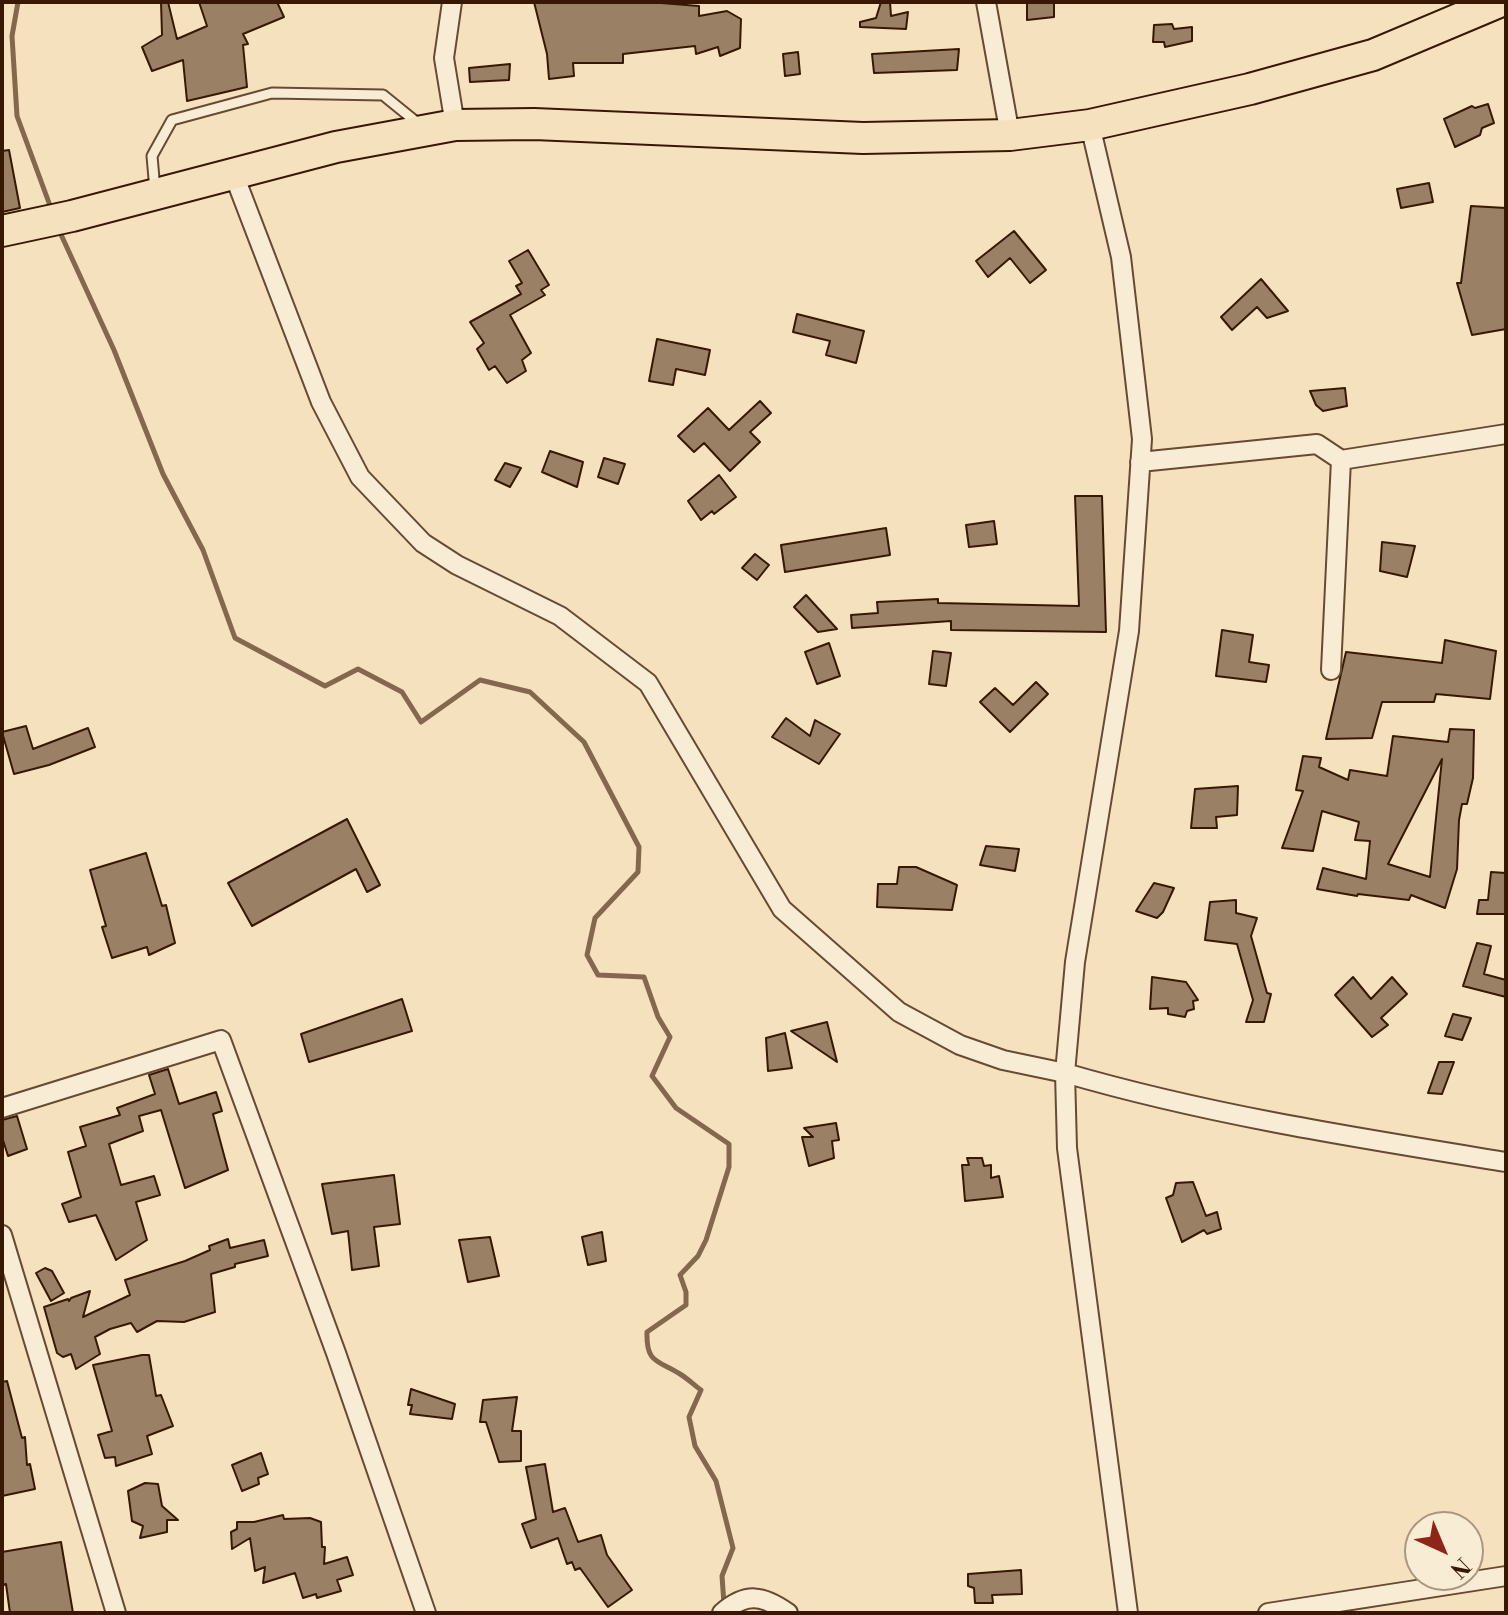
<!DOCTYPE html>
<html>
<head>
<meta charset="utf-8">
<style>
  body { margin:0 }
  #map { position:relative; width:1508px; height:1615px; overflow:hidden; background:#f6e1bf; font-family:"Libre Bodoni",serif }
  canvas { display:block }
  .frame { position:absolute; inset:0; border:4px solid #371803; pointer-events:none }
  .north { position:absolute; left:1404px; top:1511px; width:80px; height:80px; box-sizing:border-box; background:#f9ecd5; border:2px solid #ab9781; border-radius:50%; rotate:136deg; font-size:22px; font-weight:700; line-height:32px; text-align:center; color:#371803 }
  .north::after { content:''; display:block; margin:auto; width:28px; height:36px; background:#8f2418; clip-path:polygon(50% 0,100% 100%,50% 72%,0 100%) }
</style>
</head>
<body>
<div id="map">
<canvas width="1508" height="1615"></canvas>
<div class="frame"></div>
<div class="north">N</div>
</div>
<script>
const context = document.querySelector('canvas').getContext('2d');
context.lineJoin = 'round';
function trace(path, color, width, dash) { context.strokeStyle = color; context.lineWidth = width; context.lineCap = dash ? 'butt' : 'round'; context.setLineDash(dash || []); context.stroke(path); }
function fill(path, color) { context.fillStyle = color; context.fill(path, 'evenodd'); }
const stream = new Path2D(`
  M 18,2 L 12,36 L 17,116 L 52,211
  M 58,228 L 114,350 L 163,474 L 203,550 L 235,638 L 325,686 L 358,669 L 402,692 L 421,722 L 480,680 L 530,692 L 584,742 L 639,847 L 638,872 L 595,918 L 587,955 L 598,975 L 644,977 L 658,1017 L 670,1037 L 652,1076 L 676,1108 L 729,1144 L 729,1167 L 706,1240 L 698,1256 L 680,1275 L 686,1292 L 686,1305 L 647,1332 C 646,1363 657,1360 680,1374 C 687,1378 694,1385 701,1390 L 689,1417 L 695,1446 L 716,1481 L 733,1548 L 722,1576 L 724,1604`);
const building = new Path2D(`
  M 161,2 L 168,2 L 177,39 L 207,26 L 199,2 L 277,2 L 284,17 L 243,34 L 248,44 L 243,45 L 247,87 L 187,101 L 183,60 L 152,71 L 142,47 L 162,35 Z
  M 534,2 L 661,3 L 699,6 L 699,16 L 727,11 L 741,19 L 740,48 L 720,56 L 718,47 L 696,54 L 695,46 L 623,54 L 623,63 L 573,63 L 574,76 L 549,79 L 547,54 Z
  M 881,2 L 890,2 L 891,16 L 908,12 L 906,29 L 860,27 L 860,22 L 876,18 Z
  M 1027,2 L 1054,2 L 1054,17 L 1027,20 Z
  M 1172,24 L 1174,29 L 1192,27 L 1192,41 L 1165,47 L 1164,42 L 1153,42 L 1154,25 Z
  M 959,49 L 957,70 L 874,73 L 872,54 Z
  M 798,52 L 800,74 L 785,76 L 783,54 Z
  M 510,64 L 509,80 L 470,82 L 469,68 Z
  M 1488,104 L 1494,123 L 1482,128 L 1480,135 L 1455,147 L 1444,119 L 1472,106 L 1475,108 Z
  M 9,150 L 20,208 L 2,212 L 2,151 Z
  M 1429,183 L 1433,202 L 1401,208 L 1397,189 Z
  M 1471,206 L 1506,208 L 1506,329 L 1472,335 L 1457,283 L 1461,283 Z
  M 1014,231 L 1046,270 L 1030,283 L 1010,258 L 988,277 L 976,261 Z
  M 528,250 L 549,285 L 541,290 L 545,295 L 510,315 L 531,353 L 522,360 L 526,371 L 507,383 L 495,366 L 489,370 L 477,349 L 484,343 L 470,322 L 521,294 L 516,286 L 522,283 L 509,261 Z
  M 1261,279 L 1288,311 L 1267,318 L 1257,307 L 1232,330 L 1221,317 Z
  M 797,314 L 864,331 L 856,363 L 826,355 L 830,341 L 793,332 Z
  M 657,339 L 710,350 L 705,375 L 676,369 L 673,385 L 649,381 Z
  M 1345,388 L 1347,406 L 1323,411 L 1316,405 L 1310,391 Z
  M 760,401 L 771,413 L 750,432 L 760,442 L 730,471 L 704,443 L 694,452 L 678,436 L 708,408 L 729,430 Z
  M 550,451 L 583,462 L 577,487 L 542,472 Z
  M 604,458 L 625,464 L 618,484 L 598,477 Z
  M 505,463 L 521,468 L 510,487 L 495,480 Z
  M 719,475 L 736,497 L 714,514 L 712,511 L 701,520 L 688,501 Z
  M 1075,496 L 1102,496 L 1106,632 L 951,630 L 951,621 L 852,628 L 851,615 L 878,613 L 877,602 L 938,599 L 938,603 L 1079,606 Z
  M 994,521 L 997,544 L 969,547 L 966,525 Z
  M 886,528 L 890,555 L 785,572 L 781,545 Z
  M 1382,542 L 1415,546 L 1407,577 L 1380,571 Z
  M 755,554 L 769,565 L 757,580 L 742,568 Z
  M 806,595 L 837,629 L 818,632 L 794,607 Z
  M 1222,630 L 1253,635 L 1249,662 L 1269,665 L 1266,682 L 1216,676 Z
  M 1445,640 L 1496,651 L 1490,699 L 1436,694 L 1434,702 L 1382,702 L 1372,738 L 1326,739 L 1346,652 L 1442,663 Z
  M 829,643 L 840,676 L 817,684 L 805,652 Z
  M 933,651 L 951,653 L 946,686 L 929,684 Z
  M 1036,682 L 1048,694 L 1010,732 L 980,702 L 995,688 L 1013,705 Z
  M 786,718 L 810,736 L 815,720 L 840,734 L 819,764 L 772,737 Z
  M 26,726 L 33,749 L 88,728 L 95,747 L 49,765 L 14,774 L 2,732 Z
  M 1450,729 L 1474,730 L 1473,778 L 1467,804 L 1462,804 L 1459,820 L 1457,869 L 1445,908 L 1411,895 L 1409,900 L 1358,894 L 1357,896 L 1317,889 L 1323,868 L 1366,879 L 1370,841 L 1355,840 L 1359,822 L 1322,811 L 1313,851 L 1282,848 L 1303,791 L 1296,790 L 1303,756 L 1321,758 L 1319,767 L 1348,780 L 1350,770 L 1387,776 L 1393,736 L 1448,742 ZM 1442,759 L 1430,877 L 1388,864 Z
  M 1238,786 L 1237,815 L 1216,817 L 1217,828 L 1191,828 L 1195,789 Z
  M 347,819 L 380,885 L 367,892 L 356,869 L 252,926 L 228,883 Z
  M 986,846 L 1019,849 L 1015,871 L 980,865 Z
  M 146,853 L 162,906 L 166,905 L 175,943 L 149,955 L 147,947 L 112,958 L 102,927 L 106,926 L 90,870 Z
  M 899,867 L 916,867 L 957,885 L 952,910 L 877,907 L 878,884 L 897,884 Z
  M 1491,872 L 1506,873 L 1506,914 L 1477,914 L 1479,900 L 1488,900 Z
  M 1154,883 L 1174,888 L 1163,912 L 1157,918 L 1136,911 Z
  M 1236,900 L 1236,913 L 1257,918 L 1251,936 L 1267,993 L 1271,994 L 1264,1022 L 1246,1022 L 1253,1000 L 1237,944 L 1205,940 L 1210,902 Z
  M 1477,943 L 1491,946 L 1484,974 L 1506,980 L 1506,997 L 1463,986 Z
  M 1152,977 L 1186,982 L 1198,1000 L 1193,1001 L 1194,1009 L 1187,1011 L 1185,1017 L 1168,1014 L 1168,1008 L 1150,1009 Z
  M 1353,977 L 1371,999 L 1392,977 L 1407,994 L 1381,1018 L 1388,1025 L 1372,1037 L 1335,995 Z
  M 402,999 L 412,1031 L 309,1062 L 301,1034 Z
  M 1453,1014 L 1471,1018 L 1462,1040 L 1445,1036 Z
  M 827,1022 L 837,1062 L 791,1031 Z
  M 785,1033 L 792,1068 L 768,1071 L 766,1038 Z
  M 1439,1062 L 1454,1062 L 1442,1094 L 1428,1093 Z
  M 168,1069 L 179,1104 L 216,1092 L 222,1111 L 213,1114 L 228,1170 L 185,1188 L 161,1110 L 139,1116 L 143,1131 L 109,1144 L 121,1185 L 154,1176 L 160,1195 L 136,1202 L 147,1240 L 116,1260 L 96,1215 L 69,1222 L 62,1204 L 81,1197 L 68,1152 L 86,1146 L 80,1127 L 120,1115 L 117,1108 L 155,1094 L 149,1075 Z
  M 17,1116 L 27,1149 L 8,1156 L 2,1137 L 2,1120 Z
  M 836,1123 L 839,1140 L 832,1141 L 834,1158 L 809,1166 L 802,1137 L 813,1137 L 804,1128 Z
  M 967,1158 L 982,1158 L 984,1166 L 991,1165 L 991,1178 L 999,1176 L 1003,1197 L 965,1201 L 962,1165 L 969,1165 Z
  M 394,1175 L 400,1224 L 374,1227 L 379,1266 L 352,1270 L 348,1231 L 332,1234 L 322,1184 Z
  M 1193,1182 L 1206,1216 L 1217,1212 L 1221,1229 L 1207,1234 L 1204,1230 L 1182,1242 L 1166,1198 L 1173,1195 L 1176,1183 Z
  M 602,1232 L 606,1261 L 588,1265 L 582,1237 Z
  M 490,1237 L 499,1276 L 468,1282 L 459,1240 Z
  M 228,1239 L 230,1248 L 264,1240 L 268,1256 L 235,1264 L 235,1267 L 211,1274 L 215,1312 L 184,1322 L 157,1321 L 137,1332 L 131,1323 L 110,1329 L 95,1337 L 100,1354 L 76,1369 L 71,1354 L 63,1357 L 57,1353 L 44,1307 L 68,1299 L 69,1301 L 71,1298 L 90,1291 L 83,1317 L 130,1295 L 125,1280 L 185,1261 L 210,1250 L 209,1246 Z
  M 45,1268 L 52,1271 L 64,1293 L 51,1301 L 36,1273 Z
  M 142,1355 L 149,1355 L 156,1396 L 161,1395 L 173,1426 L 147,1436 L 152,1454 L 116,1466 L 115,1457 L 105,1458 L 98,1435 L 112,1431 L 93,1365 Z
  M 7,1381 L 22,1438 L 25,1437 L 27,1465 L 30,1464 L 35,1489 L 2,1496 L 2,1382 Z
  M 411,1389 L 455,1404 L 452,1419 L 410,1414 L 412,1405 L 408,1405 Z
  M 517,1397 L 512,1431 L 521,1431 L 521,1461 L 499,1462 L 486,1422 L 480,1422 L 483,1400 Z
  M 261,1453 L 268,1474 L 258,1478 L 259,1484 L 242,1491 L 232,1465 Z
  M 545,1464 L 553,1512 L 565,1508 L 578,1542 L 601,1535 L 607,1555 L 632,1590 L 608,1607 L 580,1568 L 575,1570 L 572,1562 L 567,1564 L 558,1538 L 531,1548 L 522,1524 L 536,1519 L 526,1467 Z
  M 145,1483 L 158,1484 L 162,1506 L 178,1520 L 167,1520 L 167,1532 L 140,1538 L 143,1526 L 132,1521 L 128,1491 Z
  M 283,1515 L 284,1519 L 310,1518 L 321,1522 L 322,1547 L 325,1547 L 324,1564 L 347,1557 L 353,1575 L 337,1580 L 341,1591 L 317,1598 L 316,1594 L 303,1598 L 295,1573 L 263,1583 L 265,1567 L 255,1571 L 250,1538 L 232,1549 L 231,1532 L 237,1529 L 237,1522 L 254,1522 Z
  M 61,1542 L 73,1613 L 10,1613 L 6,1584 L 2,1585 L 2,1552 Z
  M 1021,1570 L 1022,1594 L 992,1595 L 993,1603 L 975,1603 L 974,1588 L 968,1586 L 968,1574 Z`);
const service = new Path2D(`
  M 155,190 L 152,156 L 172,120 L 272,93 L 383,95 L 420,125`);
const minor = new Path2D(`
  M 452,2 L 444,58 L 455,125
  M 986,2 L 1010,135
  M 234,175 L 321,402 L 360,477 L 423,543 L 457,565 L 560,616 L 648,683 L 782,909 L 899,1012 L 960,1045 L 1003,1060 L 1065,1073 L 1075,962 L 1129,631 L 1142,439 L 1121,257 L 1090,125
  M 1140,462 L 1317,444 L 1341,460 L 1506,434
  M 1331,670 L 1341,460
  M 2,1108 L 221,1040 L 336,1353 L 426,1613
  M 2,1235 L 116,1613
  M 722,1613 C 746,1592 763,1595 788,1613
  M 1128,1613 L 1067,1148 L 1065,1073 C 1209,1115 1358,1138 1506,1162
  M 1268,1613 L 1506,1576`);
const trunk = new Path2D(`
  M 2,231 L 72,216 L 336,147 L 455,125 L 534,124 L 863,138 L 1010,135 L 1090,125 L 1250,89 L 1373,55 L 1499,2`);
trace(stream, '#83684d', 5);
fill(building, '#9a8165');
trace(building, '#371803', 2);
trace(service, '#674a32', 13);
trace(minor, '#674a32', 22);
trace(trunk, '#371803', 34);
trace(service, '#f9ecd5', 9);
trace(minor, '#f9ecd5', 18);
trace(trunk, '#f6e1bf', 30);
</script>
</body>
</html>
